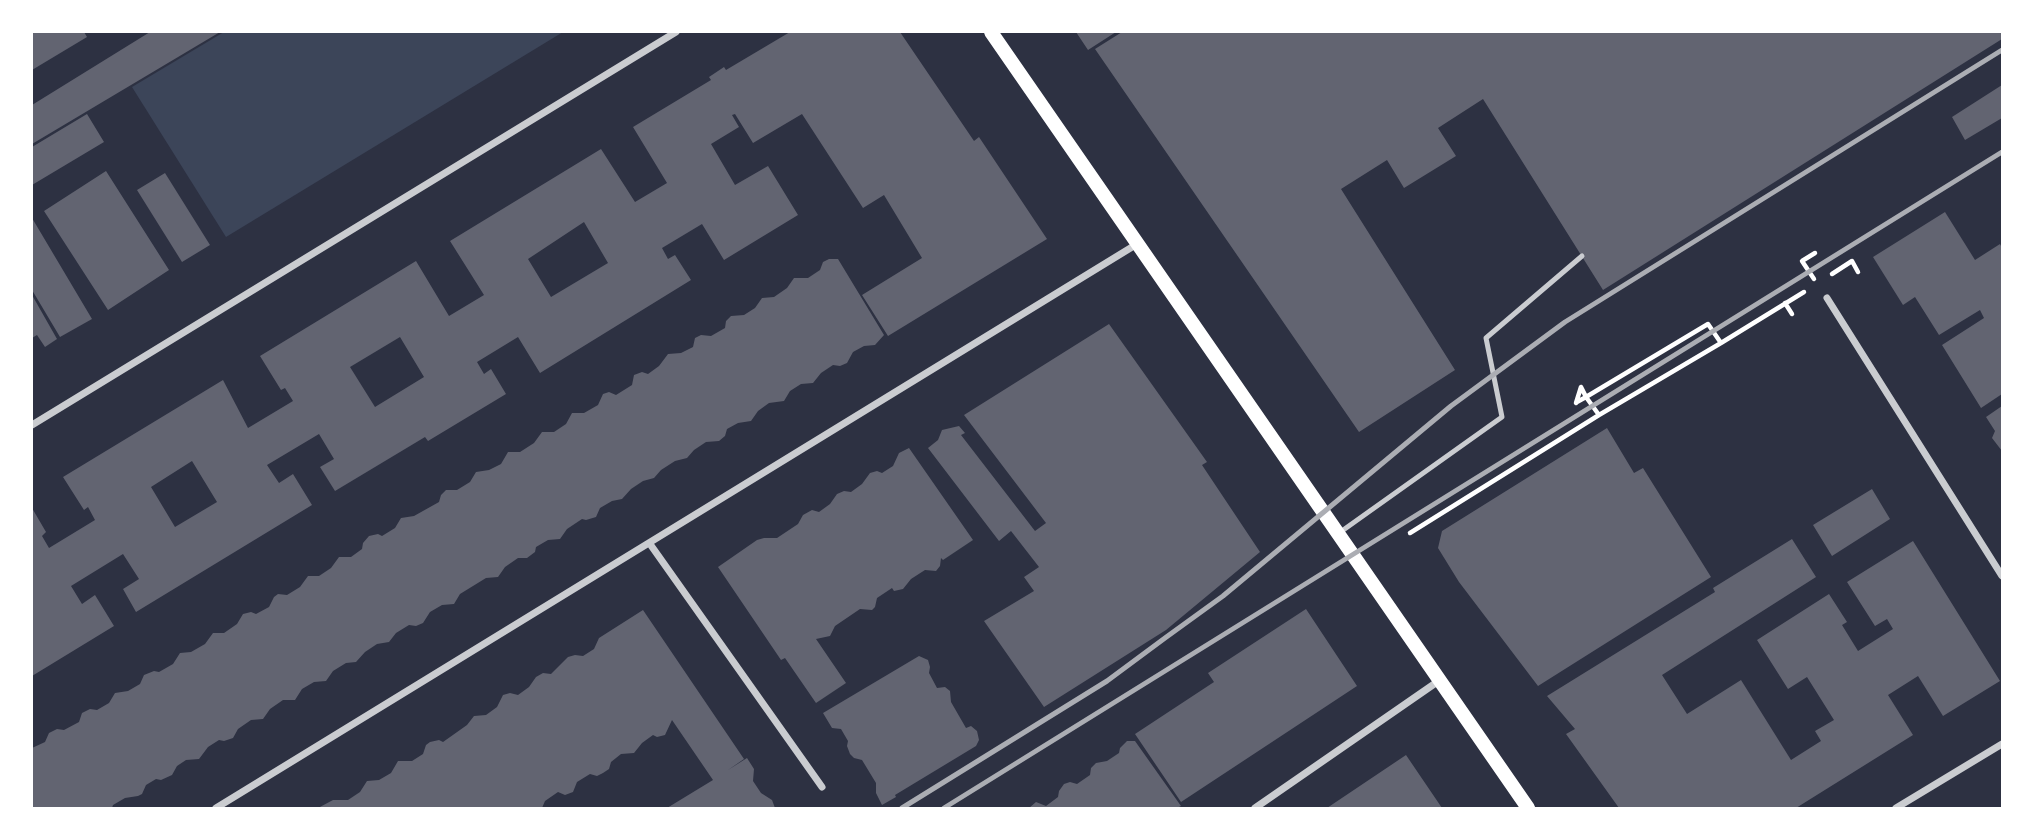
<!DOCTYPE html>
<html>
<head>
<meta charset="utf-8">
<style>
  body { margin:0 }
  #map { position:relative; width:2034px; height:840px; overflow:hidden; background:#2d3142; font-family:"Titillium Web",sans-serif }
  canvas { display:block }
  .frame { position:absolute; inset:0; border:33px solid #fff; pointer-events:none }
</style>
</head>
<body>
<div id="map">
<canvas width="2034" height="840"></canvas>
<div class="frame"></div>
</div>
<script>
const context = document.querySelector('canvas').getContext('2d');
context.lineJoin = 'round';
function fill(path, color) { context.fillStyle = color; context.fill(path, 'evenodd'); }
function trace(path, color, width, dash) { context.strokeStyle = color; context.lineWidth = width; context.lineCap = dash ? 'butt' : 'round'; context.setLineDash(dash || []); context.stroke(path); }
const green = new Path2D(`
  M 224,32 L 563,32 L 226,237 L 132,87 Z`);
const building = new Path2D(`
  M 32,32 L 84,32 L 87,37 L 32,70 Z
  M 150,32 L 220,32 L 32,144 L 32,105 Z
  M 790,32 L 900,32 L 974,141 L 979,137 L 1047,239 L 888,336 L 862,295 L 922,258 L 884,195 L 863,208 L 802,114 L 753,143 L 735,114 L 732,115 L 739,127 L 711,144 L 735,185 L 768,166 L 798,215 L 724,260 L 702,224 L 662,248 L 668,259 L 675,255 L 691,280 L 540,373 L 518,337 L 477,362 L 484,374 L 491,369 L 506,394 L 428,441 L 425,437 L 335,491 L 320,467 L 334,459 L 319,434 L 267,465 L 279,483 L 293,474 L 312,505 L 136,612 L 123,589 L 139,579 L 123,554 L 71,586 L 82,604 L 95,595 L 114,626 L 32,676 L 32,508 L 46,532 L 42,536 L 49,548 L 95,520 L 88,507 L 84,510 L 63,477 L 223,380 L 248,428 L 293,401 L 285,388 L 281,390 L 260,356 L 416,261 L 449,316 L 484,295 L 450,241 L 601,149 L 635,202 L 667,183 L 633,127 L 711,80 L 709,77 L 724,67 L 726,70 ZM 584,222 L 608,263 L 551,297 L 528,259 ZM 400,337 L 424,377 L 375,407 L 350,367 ZM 192,461 L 217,502 L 175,527 L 151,487 Z
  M 1076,32 L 1116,32 L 1088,50 Z
  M 1122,32 L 2002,32 L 2002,39 L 1603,290 L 1483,99 L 1438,128 L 1456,156 L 1404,188 L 1387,160 L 1341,189 L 1455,370 L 1359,432 L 1095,49 Z
  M 2002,85 L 2002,118 L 1965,140 L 1952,117 Z
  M 87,114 L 104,142 L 32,185 L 32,147 Z
  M 106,171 L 169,270 L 108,310 L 44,211 Z
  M 165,173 L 210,245 L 182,262 L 137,190 Z
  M 1945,212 L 1975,260 L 2000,244 L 2002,248 L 2002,394 L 1981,408 L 1942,345 L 1984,318 L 1980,310 L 1939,335 L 1915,297 L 1903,305 L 1873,257 Z
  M 32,218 L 92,319 L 60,337 L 32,290 Z
  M 829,259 L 838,259 L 884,335 L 875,345 L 864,346 L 853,352 L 847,363 L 840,366 L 833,365 L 821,373 L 813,383 L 801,384 L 790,391 L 784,401 L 769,403 L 758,411 L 751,421 L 738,423 L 727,429 L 725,436 L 719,441 L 706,442 L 694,450 L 687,458 L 675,461 L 661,470 L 654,478 L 643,481 L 631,489 L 622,499 L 612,501 L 600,508 L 596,517 L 586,520 L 582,519 L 567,529 L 560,539 L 548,540 L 536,547 L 535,552 L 527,558 L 518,558 L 505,567 L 498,577 L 486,578 L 460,594 L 454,604 L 442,605 L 430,612 L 423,623 L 416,626 L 409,625 L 396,633 L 389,642 L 377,644 L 365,652 L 356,662 L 346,663 L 333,671 L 326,681 L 314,682 L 302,689 L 295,700 L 283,700 L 270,709 L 263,719 L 251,720 L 238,729 L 233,738 L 224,741 L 219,740 L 208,747 L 199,759 L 186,760 L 177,766 L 172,775 L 161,780 L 156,779 L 146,785 L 142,794 L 138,796 L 125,798 L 113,805 L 112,808 L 32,808 L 32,748 L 45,742 L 49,733 L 57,729 L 64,730 L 79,722 L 82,713 L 90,709 L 97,710 L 109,703 L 115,693 L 128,691 L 140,684 L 144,675 L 154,671 L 159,672 L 173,664 L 180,653 L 191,652 L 205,644 L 213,633 L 224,633 L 237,624 L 243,614 L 251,612 L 256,614 L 269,607 L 274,597 L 278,594 L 287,595 L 300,587 L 308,576 L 319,576 L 331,568 L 339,557 L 351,557 L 362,549 L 363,543 L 369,536 L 378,534 L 382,536 L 395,528 L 401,518 L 414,516 L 439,502 L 441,495 L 446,490 L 457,490 L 470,482 L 476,472 L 489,470 L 501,464 L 508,452 L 520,452 L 534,443 L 542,432 L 554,432 L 566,424 L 572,413 L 584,413 L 598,405 L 603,394 L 609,392 L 616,395 L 632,385 L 634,375 L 642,372 L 648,374 L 659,366 L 668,354 L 681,353 L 693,347 L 695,338 L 701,335 L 711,336 L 725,328 L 726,321 L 731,316 L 744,315 L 755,308 L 762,298 L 774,297 L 787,288 L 794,278 L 808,278 L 820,270 L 823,262 Z
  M 32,295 L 57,339 L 45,347 L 37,335 L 32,338 Z
  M 1109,324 L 1207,462 L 1202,465 L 1260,552 L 1166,630 L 1044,707 L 984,621 L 1034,591 L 1024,577 L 1039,567 L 1011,531 L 999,541 L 928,448 L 938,440 L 942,430 L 959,426 L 965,433 L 961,435 L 1035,531 L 1046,523 L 964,415 Z
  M 2002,406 L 2002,451 L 1992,438 L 1995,431 L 1986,417 Z
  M 1607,428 L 1634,473 L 1643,468 L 1711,577 L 1538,686 L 1459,582 L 1438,548 L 1442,531 Z
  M 909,448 L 973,540 L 943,560 L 941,558 L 940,566 L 936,571 L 925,570 L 911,579 L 903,589 L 894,591 L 892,588 L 877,598 L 875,607 L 872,610 L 860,609 L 835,626 L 830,636 L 816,639 L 846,683 L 816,703 L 785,658 L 781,660 L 718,567 L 757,540 L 764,538 L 777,538 L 798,524 L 803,515 L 812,510 L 819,512 L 830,504 L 837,494 L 844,491 L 851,492 L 862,484 L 870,473 L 877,471 L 882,473 L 893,466 L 899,453 Z
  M 1872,489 L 1890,519 L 1832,556 L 1813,525 Z
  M 1792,539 L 1816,577 L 1662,675 L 1687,714 L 1741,680 L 1791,760 L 1821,741 L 1815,731 L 1834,720 L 1807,677 L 1788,689 L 1757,640 L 1829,594 L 1847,622 L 1842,625 L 1858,651 L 1893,629 L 1887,619 L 1875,626 L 1847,582 L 1913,541 L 2000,681 L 1943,716 L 1918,676 L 1888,695 L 1913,735 L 1796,808 L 1619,808 L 1566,734 L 1575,729 L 1547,696 L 1715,592 L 1713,588 Z
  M 1306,609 L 1357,686 L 1181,802 L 1135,734 L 1214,682 L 1208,673 Z
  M 643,610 L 744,759 L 728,770 L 747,758 L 754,769 L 753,781 L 761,793 L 772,800 L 775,808 L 667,808 L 713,780 L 672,720 L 665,735 L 657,737 L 653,735 L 642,743 L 634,753 L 621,754 L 611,762 L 609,769 L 603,773 L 597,776 L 590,774 L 577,782 L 573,792 L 565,795 L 558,792 L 545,801 L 542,808 L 318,808 L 333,800 L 348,800 L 360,792 L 367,781 L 379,780 L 391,773 L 398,761 L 412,761 L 423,754 L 426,745 L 430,742 L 439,740 L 443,742 L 467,725 L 474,716 L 486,715 L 497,707 L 503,695 L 510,693 L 518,695 L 529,687 L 536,677 L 543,673 L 551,674 L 568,657 L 575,655 L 583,656 L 594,649 L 599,638 Z
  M 919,656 L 928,660 L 930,667 L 929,673 L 937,688 L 945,687 L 950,691 L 951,702 L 966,728 L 971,726 L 977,731 L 979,740 L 976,746 L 895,795 L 896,797 L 882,805 L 876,793 L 876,783 L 862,760 L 854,758 L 850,754 L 847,746 L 848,741 L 841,729 L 832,728 L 823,713 Z
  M 1127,741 L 1135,741 L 1181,806 L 1177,808 L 1029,808 L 1036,802 L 1046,806 L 1058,797 L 1059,791 L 1064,784 L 1070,782 L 1077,784 L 1090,775 L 1091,768 L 1096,763 L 1107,761 L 1119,753 L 1120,748 Z
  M 1406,755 L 1442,808 L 1327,808 Z`);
const path = new Path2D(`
  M 1832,274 L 1852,261 L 1858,272
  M 1814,279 L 1802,261 L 1815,253
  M 1785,303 L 1792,314
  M 1576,403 L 1581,387 L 1586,397 L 1708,324 L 1721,343 L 1804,292
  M 1599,415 L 1721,343
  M 1410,533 L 1599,415 L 1586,397 L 1577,402`);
const service = new Path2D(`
  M 1339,533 L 1502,417 L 1486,338 L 1582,256`);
const minor = new Path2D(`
  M 1827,298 L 2002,576
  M 32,425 L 676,32
  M 650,544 L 822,787
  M 216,808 L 1137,244
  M 1255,808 L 1440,680
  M 1896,808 L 2002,744`);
const secondary = new Path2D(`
  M 991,32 L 1528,808`);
const rail = new Path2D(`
  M 902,808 L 1107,681 L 1165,638 L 1223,596 L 1451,406 L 1565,322 L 2002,50
  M 944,808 L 2002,152`);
fill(green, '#3c4559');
fill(building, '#626471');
trace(path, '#fff', 4.5);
trace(service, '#caccd0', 5);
trace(minor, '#caccd0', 7);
trace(secondary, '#fff', 14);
trace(rail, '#abadb3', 5);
</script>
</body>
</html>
